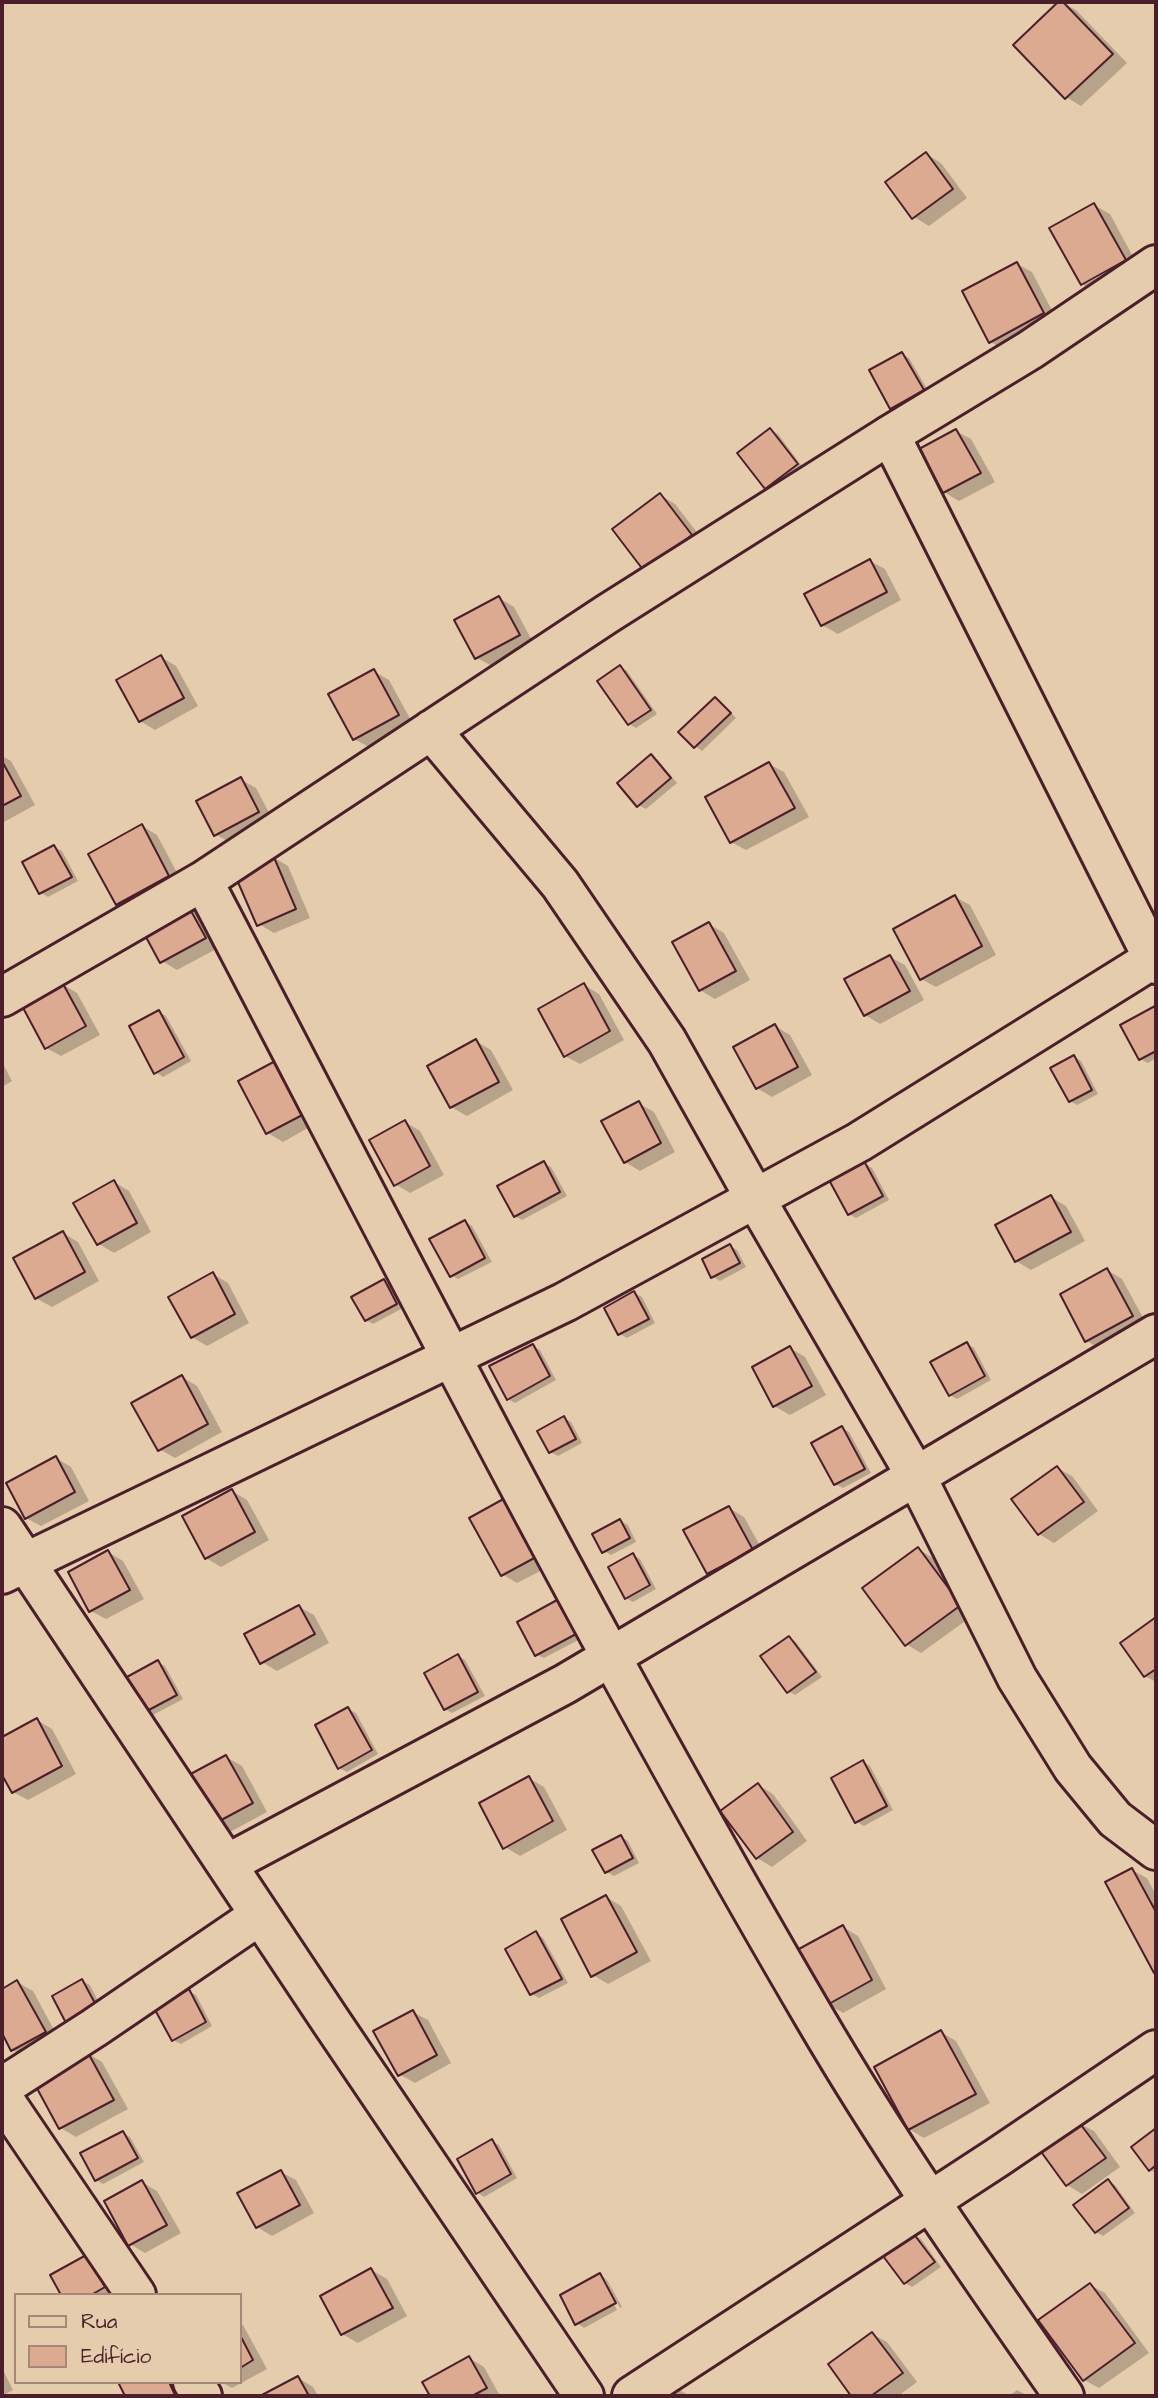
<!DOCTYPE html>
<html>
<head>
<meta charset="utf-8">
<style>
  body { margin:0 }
  #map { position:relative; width:1158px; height:2398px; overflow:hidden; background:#e5ccad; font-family:"Architects Daughter",sans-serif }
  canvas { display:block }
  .frame { position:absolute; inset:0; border:4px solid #4a1f2b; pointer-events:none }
  .legend { position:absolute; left:14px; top:2293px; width:228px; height:91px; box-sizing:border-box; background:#e5ccad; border:2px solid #a78779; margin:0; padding:9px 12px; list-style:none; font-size:21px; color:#4a1f2b }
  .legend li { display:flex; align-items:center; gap:14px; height:35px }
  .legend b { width:35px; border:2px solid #a78779 }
</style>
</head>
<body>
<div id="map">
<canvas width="1158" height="2398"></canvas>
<div class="frame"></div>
<ul class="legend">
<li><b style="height:9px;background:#e5ccad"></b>Rua</li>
<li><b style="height:19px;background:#dbaa91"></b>Edifício</li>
</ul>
</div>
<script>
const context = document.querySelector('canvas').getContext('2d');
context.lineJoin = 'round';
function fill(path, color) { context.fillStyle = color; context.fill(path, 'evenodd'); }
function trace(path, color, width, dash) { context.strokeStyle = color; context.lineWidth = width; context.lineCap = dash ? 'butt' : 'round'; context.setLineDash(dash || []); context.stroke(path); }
const shadow = new Path2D(`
  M 1060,2 L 1076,10 L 1127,63 L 1081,106 L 1066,97 L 1015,45 Z
  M 926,154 L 941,163 L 967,198 L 929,226 L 914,217 Z
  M 1094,205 L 1110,214 L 1132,255 L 1087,279 L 1087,283 L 1134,258 L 1097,293 L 1082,284 Z
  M 1017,264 L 1032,272 L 1058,322 L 1006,351 L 991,342 Z
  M 902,354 L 909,358 L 930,394 L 898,412 L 891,408 Z
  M 771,430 L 778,434 L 804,469 L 773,492 L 766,488 Z
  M 956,431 L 971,439 L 995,482 L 959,501 L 944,492 Z
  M 660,495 L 675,504 L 706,544 L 661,578 Z
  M 870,561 L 885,569 L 901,600 L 838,634 L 822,625 Z
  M 499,598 L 514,607 L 534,644 L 492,666 L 477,658 Z
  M 161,657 L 176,666 L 198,706 L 155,730 L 140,721 Z
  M 620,667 L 627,671 L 657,714 L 636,728 L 629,724 Z
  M 373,671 L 389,680 L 413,724 L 369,747 L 354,739 Z
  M 715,699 L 722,703 L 736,718 L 702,751 L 695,746 Z
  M 2,756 L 11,761 L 35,805 L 2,823 Z
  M 651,756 L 658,760 L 677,783 L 646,809 L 638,805 Z
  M 769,764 L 784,772 L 809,817 L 746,850 L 731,842 Z
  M 240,779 L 256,788 L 273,820 L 231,843 L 215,834 Z
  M 142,826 L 157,835 L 183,884 L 132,912 L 117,904 Z
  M 54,847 L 62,851 L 78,881 L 48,897 L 41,893 Z
  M 273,857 L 288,866 L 310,918 L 274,933 L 259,924 Z
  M 955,897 L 970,905 L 996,955 L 936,987 L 921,979 Z
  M 186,904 L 202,912 L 220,947 L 177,970 L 162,961 Z
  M 709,924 L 724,933 L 750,980 L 715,999 L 700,990 Z
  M 890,957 L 905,965 L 924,1000 L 880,1024 L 865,1015 Z
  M 62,984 L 77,993 L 100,1035 L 61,1056 L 46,1048 Z
  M 584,985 L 599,994 L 624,1040 L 580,1064 L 565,1056 Z
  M 1155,1008 L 1156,1058 L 1148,1063 L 1140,1059 Z
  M 159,1012 L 166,1016 L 191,1061 L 163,1077 L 156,1072 Z
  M 775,1026 L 790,1035 L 812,1075 L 772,1097 L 757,1088 Z
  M 476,1041 L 491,1050 L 513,1090 L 467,1116 L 451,1107 Z
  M 1074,1057 L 1081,1061 L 1098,1094 L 1077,1105 L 1070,1101 Z
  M 2,1062 L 12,1081 L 2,1087 Z
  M 240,1082 L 322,1120 L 283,1142 L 268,1133 Z
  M 638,1103 L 654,1112 L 675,1152 L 640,1171 L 625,1162 Z
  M 405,1122 L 420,1131 L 444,1175 L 410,1193 L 395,1184 Z
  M 544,1163 L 551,1167 L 567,1196 L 522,1220 L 515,1216 Z
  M 864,1163 L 872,1168 L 889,1200 L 856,1218 L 849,1214 Z
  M 114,1182 L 129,1191 L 151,1232 L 114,1253 L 99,1244 L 76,1203 Z
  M 1051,1197 L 1066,1206 L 1085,1241 L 1031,1270 L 1016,1261 Z
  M 465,1222 L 472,1226 L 492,1262 L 458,1279 L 451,1275 Z
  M 63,1233 L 78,1242 L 99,1281 L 52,1307 L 36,1298 Z
  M 730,1246 L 737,1250 L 746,1267 L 720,1281 L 713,1277 Z
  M 1107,1270 L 1122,1279 L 1147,1325 L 1102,1350 L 1087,1341 L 1062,1295 Z
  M 213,1274 L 228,1283 L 249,1323 L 207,1346 L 192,1337 Z
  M 384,1281 L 392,1285 L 403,1308 L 373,1324 L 366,1320 Z
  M 634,1293 L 642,1297 L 655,1323 L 627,1338 L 620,1334 Z
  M 967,1344 L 974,1348 L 991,1380 L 957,1399 L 950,1395 Z
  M 533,1346 L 540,1350 L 556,1380 L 515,1403 L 508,1399 Z
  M 790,1348 L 805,1357 L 826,1395 L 790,1415 L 774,1406 Z
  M 182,1377 L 197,1386 L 222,1432 L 175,1458 L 159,1449 Z
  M 564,1418 L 571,1422 L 582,1443 L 558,1456 L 550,1452 Z
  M 842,1428 L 849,1432 L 871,1473 L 843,1488 L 835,1484 Z
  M 56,1458 L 71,1467 L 89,1501 L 41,1526 L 26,1518 Z
  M 1057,1468 L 1072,1476 L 1098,1511 L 1054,1543 L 1039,1534 Z
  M 232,1491 L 247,1500 L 269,1540 L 221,1567 L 206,1558 Z
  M 507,1499 L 552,1565 L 517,1583 L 502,1574 Z
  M 729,1508 L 744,1517 L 767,1558 L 724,1581 L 709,1573 Z
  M 620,1521 L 628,1525 L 636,1542 L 611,1555 L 604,1551 Z
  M 918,1549 L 933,1558 L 975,1614 L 921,1653 L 906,1644 Z
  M 108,1552 L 123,1561 L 144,1599 L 106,1619 L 91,1611 Z
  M 633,1555 L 640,1559 L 656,1589 L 633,1602 L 626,1598 Z
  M 557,1602 L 564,1606 L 582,1638 L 544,1658 L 536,1654 Z
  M 299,1607 L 314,1615 L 329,1643 L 277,1671 L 262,1662 Z
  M 1156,1619 L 1156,1682 L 1145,1676 L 1122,1643 Z
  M 789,1638 L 796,1642 L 822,1677 L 795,1695 L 788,1691 Z
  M 458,1656 L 465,1660 L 485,1696 L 452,1713 L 445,1709 Z
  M 158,1662 L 165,1666 L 183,1699 L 153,1715 L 146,1711 Z
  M 348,1709 L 356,1713 L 378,1754 L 347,1772 L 339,1768 Z
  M 37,1720 L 52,1729 L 76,1774 L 28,1800 L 13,1792 L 2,1771 L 2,1739 Z
  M 226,1757 L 242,1766 L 267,1812 L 228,1833 L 213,1824 Z
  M 863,1762 L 870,1766 L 893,1810 L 864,1826 L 857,1822 L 833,1778 Z
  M 529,1778 L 544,1787 L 567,1830 L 520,1856 L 505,1847 Z
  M 758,1785 L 773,1794 L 807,1841 L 772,1867 L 757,1858 Z
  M 621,1837 L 628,1841 L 639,1863 L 614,1876 L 607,1872 L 595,1851 Z
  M 1132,1870 L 1147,1878 L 1156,1895 L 1156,1972 Z
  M 606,1897 L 621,1906 L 651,1961 L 608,1984 L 593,1975 Z
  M 843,1927 L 858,1936 L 886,1989 L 843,2013 L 828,2004 Z
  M 536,1933 L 543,1938 L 568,1983 L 539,1998 L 532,1994 Z
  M 82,1981 L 90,1985 L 103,2011 L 75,2026 Z
  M 17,1982 L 33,1991 L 60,2041 L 28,2059 L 13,2050 L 2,2030 L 2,1991 Z
  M 189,1991 L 196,1995 L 212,2026 L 181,2044 L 173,2040 Z
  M 413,2012 L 428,2020 L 451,2063 L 415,2083 L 399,2074 Z
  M 941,2032 L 956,2041 L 990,2103 L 924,2138 L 909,2129 Z
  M 87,2053 L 102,2062 L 128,2109 L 76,2137 L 61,2128 Z
  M 1078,2123 L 1094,2131 L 1120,2167 L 1082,2194 L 1067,2185 Z
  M 1156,2130 L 1156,2173 L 1150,2170 L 1133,2147 Z
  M 123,2133 L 130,2137 L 144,2162 L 103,2184 L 96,2180 Z
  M 492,2141 L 499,2145 L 517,2178 L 484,2197 L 477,2192 Z
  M 281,2172 L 296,2180 L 314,2213 L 272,2236 L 257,2227 Z
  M 1108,2181 L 1115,2185 L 1135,2213 L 1103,2236 L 1096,2232 Z
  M 142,2182 L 157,2191 L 181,2233 L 145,2253 L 130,2244 Z
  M 914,2235 L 921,2239 L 941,2267 L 912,2287 L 905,2283 Z
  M 88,2256 L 111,2291 L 105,2295 L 63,2295 Z
  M 371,2270 L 387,2279 L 407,2316 L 358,2343 L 342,2334 Z
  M 600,2275 L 607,2280 L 622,2307 L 620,2308 L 605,2279 L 601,2279 L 617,2310 L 584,2328 L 577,2323 Z
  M 1090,2285 L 1105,2293 L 1149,2353 L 1099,2388 L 1084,2380 Z
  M 240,2323 L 243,2325 L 267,2369 L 232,2388 L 221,2382 L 240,2382 Z
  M 872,2334 L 887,2342 L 917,2382 L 898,2396 L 853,2396 L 831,2365 Z
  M 469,2358 L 484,2367 L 500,2396 L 432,2396 L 424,2382 Z
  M 2,2368 L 13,2390 L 2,2396 Z
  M 298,2378 L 313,2387 L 318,2396 L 264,2396 Z
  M 120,2382 L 172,2382 L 180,2396 L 127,2396 Z
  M 678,2389 L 690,2396 L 668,2396 Z
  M 1017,2390 L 1028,2396 L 1009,2396 Z`);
const building = new Path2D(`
  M 1058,2 L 1063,2 L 1113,54 L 1065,99 L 1013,45 Z
  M 926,152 L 953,189 L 912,219 L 885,182 Z
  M 1094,203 L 1126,260 L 1081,285 L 1049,228 Z
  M 1017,262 L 1044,313 L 989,343 L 962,291 Z
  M 902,352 L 924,390 L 890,409 L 869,370 Z
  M 770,428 L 798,464 L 765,489 L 737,453 Z
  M 956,429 L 981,473 L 943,493 L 919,449 Z
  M 660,493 L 692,535 L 644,571 L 612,529 Z
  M 870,559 L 887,592 L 821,626 L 804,594 Z
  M 499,596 L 520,635 L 475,659 L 454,620 Z
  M 161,655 L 184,698 L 139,722 L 116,680 Z
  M 620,665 L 651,710 L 628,725 L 597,681 Z
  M 374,669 L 399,715 L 353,740 L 328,694 Z
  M 715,697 L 731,713 L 694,748 L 678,732 Z
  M 651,754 L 671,778 L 637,807 L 617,783 Z
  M 2,761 L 21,796 L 2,806 Z
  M 769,762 L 795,808 L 730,843 L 705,797 Z
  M 241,777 L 259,812 L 214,836 L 196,801 Z
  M 142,824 L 169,876 L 116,905 L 88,854 Z
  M 54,845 L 72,877 L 39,894 L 22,862 Z
  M 273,855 L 296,909 L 257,926 L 234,873 Z
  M 955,895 L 982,946 L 920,980 L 893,929 Z
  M 186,902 L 206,938 L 160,963 L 140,926 Z
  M 709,922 L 736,971 L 699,991 L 672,942 Z
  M 890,955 L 910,991 L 864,1016 L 844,979 Z
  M 62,982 L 86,1026 L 45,1049 L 21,1004 Z
  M 584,983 L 610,1031 L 564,1057 L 538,1009 Z
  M 1155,1006 L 1156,1051 L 1139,1060 L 1120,1025 Z
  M 159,1010 L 184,1057 L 154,1074 L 129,1026 Z
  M 775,1024 L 798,1067 L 756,1089 L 733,1047 Z
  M 476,1039 L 499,1082 L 450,1108 L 427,1066 Z
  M 1074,1055 L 1092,1090 L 1069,1102 L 1050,1068 Z
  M 279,1059 L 308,1112 L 266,1134 L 238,1081 Z
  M 639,1101 L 661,1143 L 624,1163 L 601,1121 Z
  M 405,1120 L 430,1166 L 394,1186 L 369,1140 Z
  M 544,1161 L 560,1192 L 514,1217 L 497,1186 Z
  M 864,1161 L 883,1196 L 848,1215 L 829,1180 Z
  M 114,1180 L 137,1223 L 97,1245 L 73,1203 Z
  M 1051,1195 L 1071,1232 L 1015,1262 L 995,1225 Z
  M 465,1220 L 485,1258 L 450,1277 L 429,1239 Z
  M 63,1231 L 85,1272 L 35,1299 L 13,1258 Z
  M 730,1244 L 740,1263 L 711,1278 L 702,1259 Z
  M 1107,1268 L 1133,1316 L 1085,1342 L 1060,1294 Z
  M 213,1272 L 235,1314 L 191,1338 L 168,1297 Z
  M 384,1279 L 397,1304 L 365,1321 L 351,1297 Z
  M 634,1291 L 649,1319 L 618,1335 L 604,1308 Z
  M 967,1342 L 985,1376 L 949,1396 L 930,1362 Z
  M 533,1344 L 550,1376 L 507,1400 L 489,1366 Z
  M 790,1346 L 812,1386 L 773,1407 L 752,1367 Z
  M 182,1375 L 208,1424 L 158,1451 L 131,1403 Z
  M 564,1416 L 576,1439 L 549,1453 L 537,1431 Z
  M 842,1426 L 865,1469 L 834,1485 L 811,1443 Z
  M 56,1456 L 75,1492 L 25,1519 L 6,1483 Z
  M 1057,1466 L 1084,1502 L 1038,1535 L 1011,1499 Z
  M 232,1489 L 255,1532 L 205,1559 L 182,1516 Z
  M 507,1497 L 538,1556 L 501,1576 L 469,1518 Z
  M 729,1506 L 753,1550 L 707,1574 L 683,1530 Z
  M 620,1519 L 630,1538 L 602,1553 L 592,1534 Z
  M 918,1547 L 961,1605 L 905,1646 L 862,1588 Z
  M 108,1550 L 130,1590 L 89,1612 L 68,1572 Z
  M 633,1553 L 650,1585 L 625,1599 L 608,1567 Z
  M 557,1600 L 576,1634 L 535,1656 L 517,1622 Z
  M 299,1605 L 315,1634 L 260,1664 L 244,1634 Z
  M 1156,1617 L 1156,1669 L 1144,1677 L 1120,1643 Z
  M 789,1636 L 816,1672 L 787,1693 L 760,1656 Z
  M 458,1654 L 478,1692 L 444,1710 L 424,1673 Z
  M 158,1660 L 177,1695 L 145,1712 L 125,1678 Z
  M 348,1707 L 372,1750 L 338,1769 L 315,1725 Z
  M 37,1718 L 62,1766 L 12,1793 L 2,1775 L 2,1737 Z
  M 226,1755 L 253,1803 L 212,1825 L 185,1777 Z
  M 863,1760 L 887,1806 L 855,1823 L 831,1778 Z
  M 529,1776 L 553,1821 L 503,1849 L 479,1803 Z
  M 758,1783 L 793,1832 L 756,1859 L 720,1811 Z
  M 621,1835 L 633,1858 L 605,1873 L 592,1850 Z
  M 1132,1868 L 1156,1912 L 1156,1972 L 1154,1973 L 1105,1882 Z
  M 606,1895 L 637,1952 L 591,1977 L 561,1919 Z
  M 843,1925 L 872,1980 L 827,2005 L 797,1950 Z
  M 536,1931 L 562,1979 L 530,1995 L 505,1949 Z
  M 82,1979 L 97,2007 L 66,2023 L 52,1996 Z
  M 17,1980 L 46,2032 L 11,2051 L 2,2033 L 2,1989 Z
  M 189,1989 L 206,2022 L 172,2041 L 154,2008 Z
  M 413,2010 L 437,2055 L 398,2076 L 373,2031 Z
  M 941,2030 L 976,2094 L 908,2130 L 874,2067 Z
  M 87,2051 L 114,2100 L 59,2129 L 33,2081 Z
  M 1078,2121 L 1106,2158 L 1066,2186 L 1039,2149 Z
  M 1156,2128 L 1156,2165 L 1149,2171 L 1131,2147 Z
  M 123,2131 L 138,2158 L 95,2181 L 80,2153 Z
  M 492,2139 L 511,2174 L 476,2194 L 457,2159 Z
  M 281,2170 L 300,2205 L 256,2228 L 237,2193 Z
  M 1108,2179 L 1129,2208 L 1095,2233 L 1073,2205 Z
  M 142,2180 L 167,2225 L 128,2246 L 104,2201 Z
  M 913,2233 L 935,2262 L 904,2284 L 883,2256 Z
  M 88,2254 L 105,2287 L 91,2295 L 61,2295 L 50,2275 Z
  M 371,2268 L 393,2308 L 341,2335 L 320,2296 Z
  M 600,2273 L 616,2303 L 575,2325 L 560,2295 Z
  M 1090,2283 L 1135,2343 L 1083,2381 L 1038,2320 Z
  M 872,2332 L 903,2373 L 871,2396 L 851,2396 L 828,2364 Z
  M 240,2335 L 253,2360 L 240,2368 Z
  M 469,2356 L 487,2388 L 472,2396 L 430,2396 L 422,2382 Z
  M 298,2376 L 309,2396 L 260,2396 Z
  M 118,2382 L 169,2382 L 175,2395 L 125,2396 Z`);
const street = new Path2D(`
  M 890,435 L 1156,964
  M 431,730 L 560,884 L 667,1041 L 755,1198 L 916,1476 L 1017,1678 L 1073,1768 L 1115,1819 L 1156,1850
  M 203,881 C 402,1262 596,1645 813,2015 C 890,2147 977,2271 1064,2396
  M 2,997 L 203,881 L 607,614 L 890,435 L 1030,350 L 1156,265
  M 2,1527 L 330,2020 L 584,2396
  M 2,1574 L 565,1302 L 859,1142 L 1156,957
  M 227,1864 L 565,1684 L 1156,1334
  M 2,2087 L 94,2028 L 260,1915
  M 2,2097 L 136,2295
  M 193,2382 L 202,2396
  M 632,2396 L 998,2157 L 1156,2050`);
fill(shadow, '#0003');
fill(building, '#dbaa91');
trace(building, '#4a1f2b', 2);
trace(street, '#4a1f2b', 44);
trace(street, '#e5ccad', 38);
</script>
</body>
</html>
